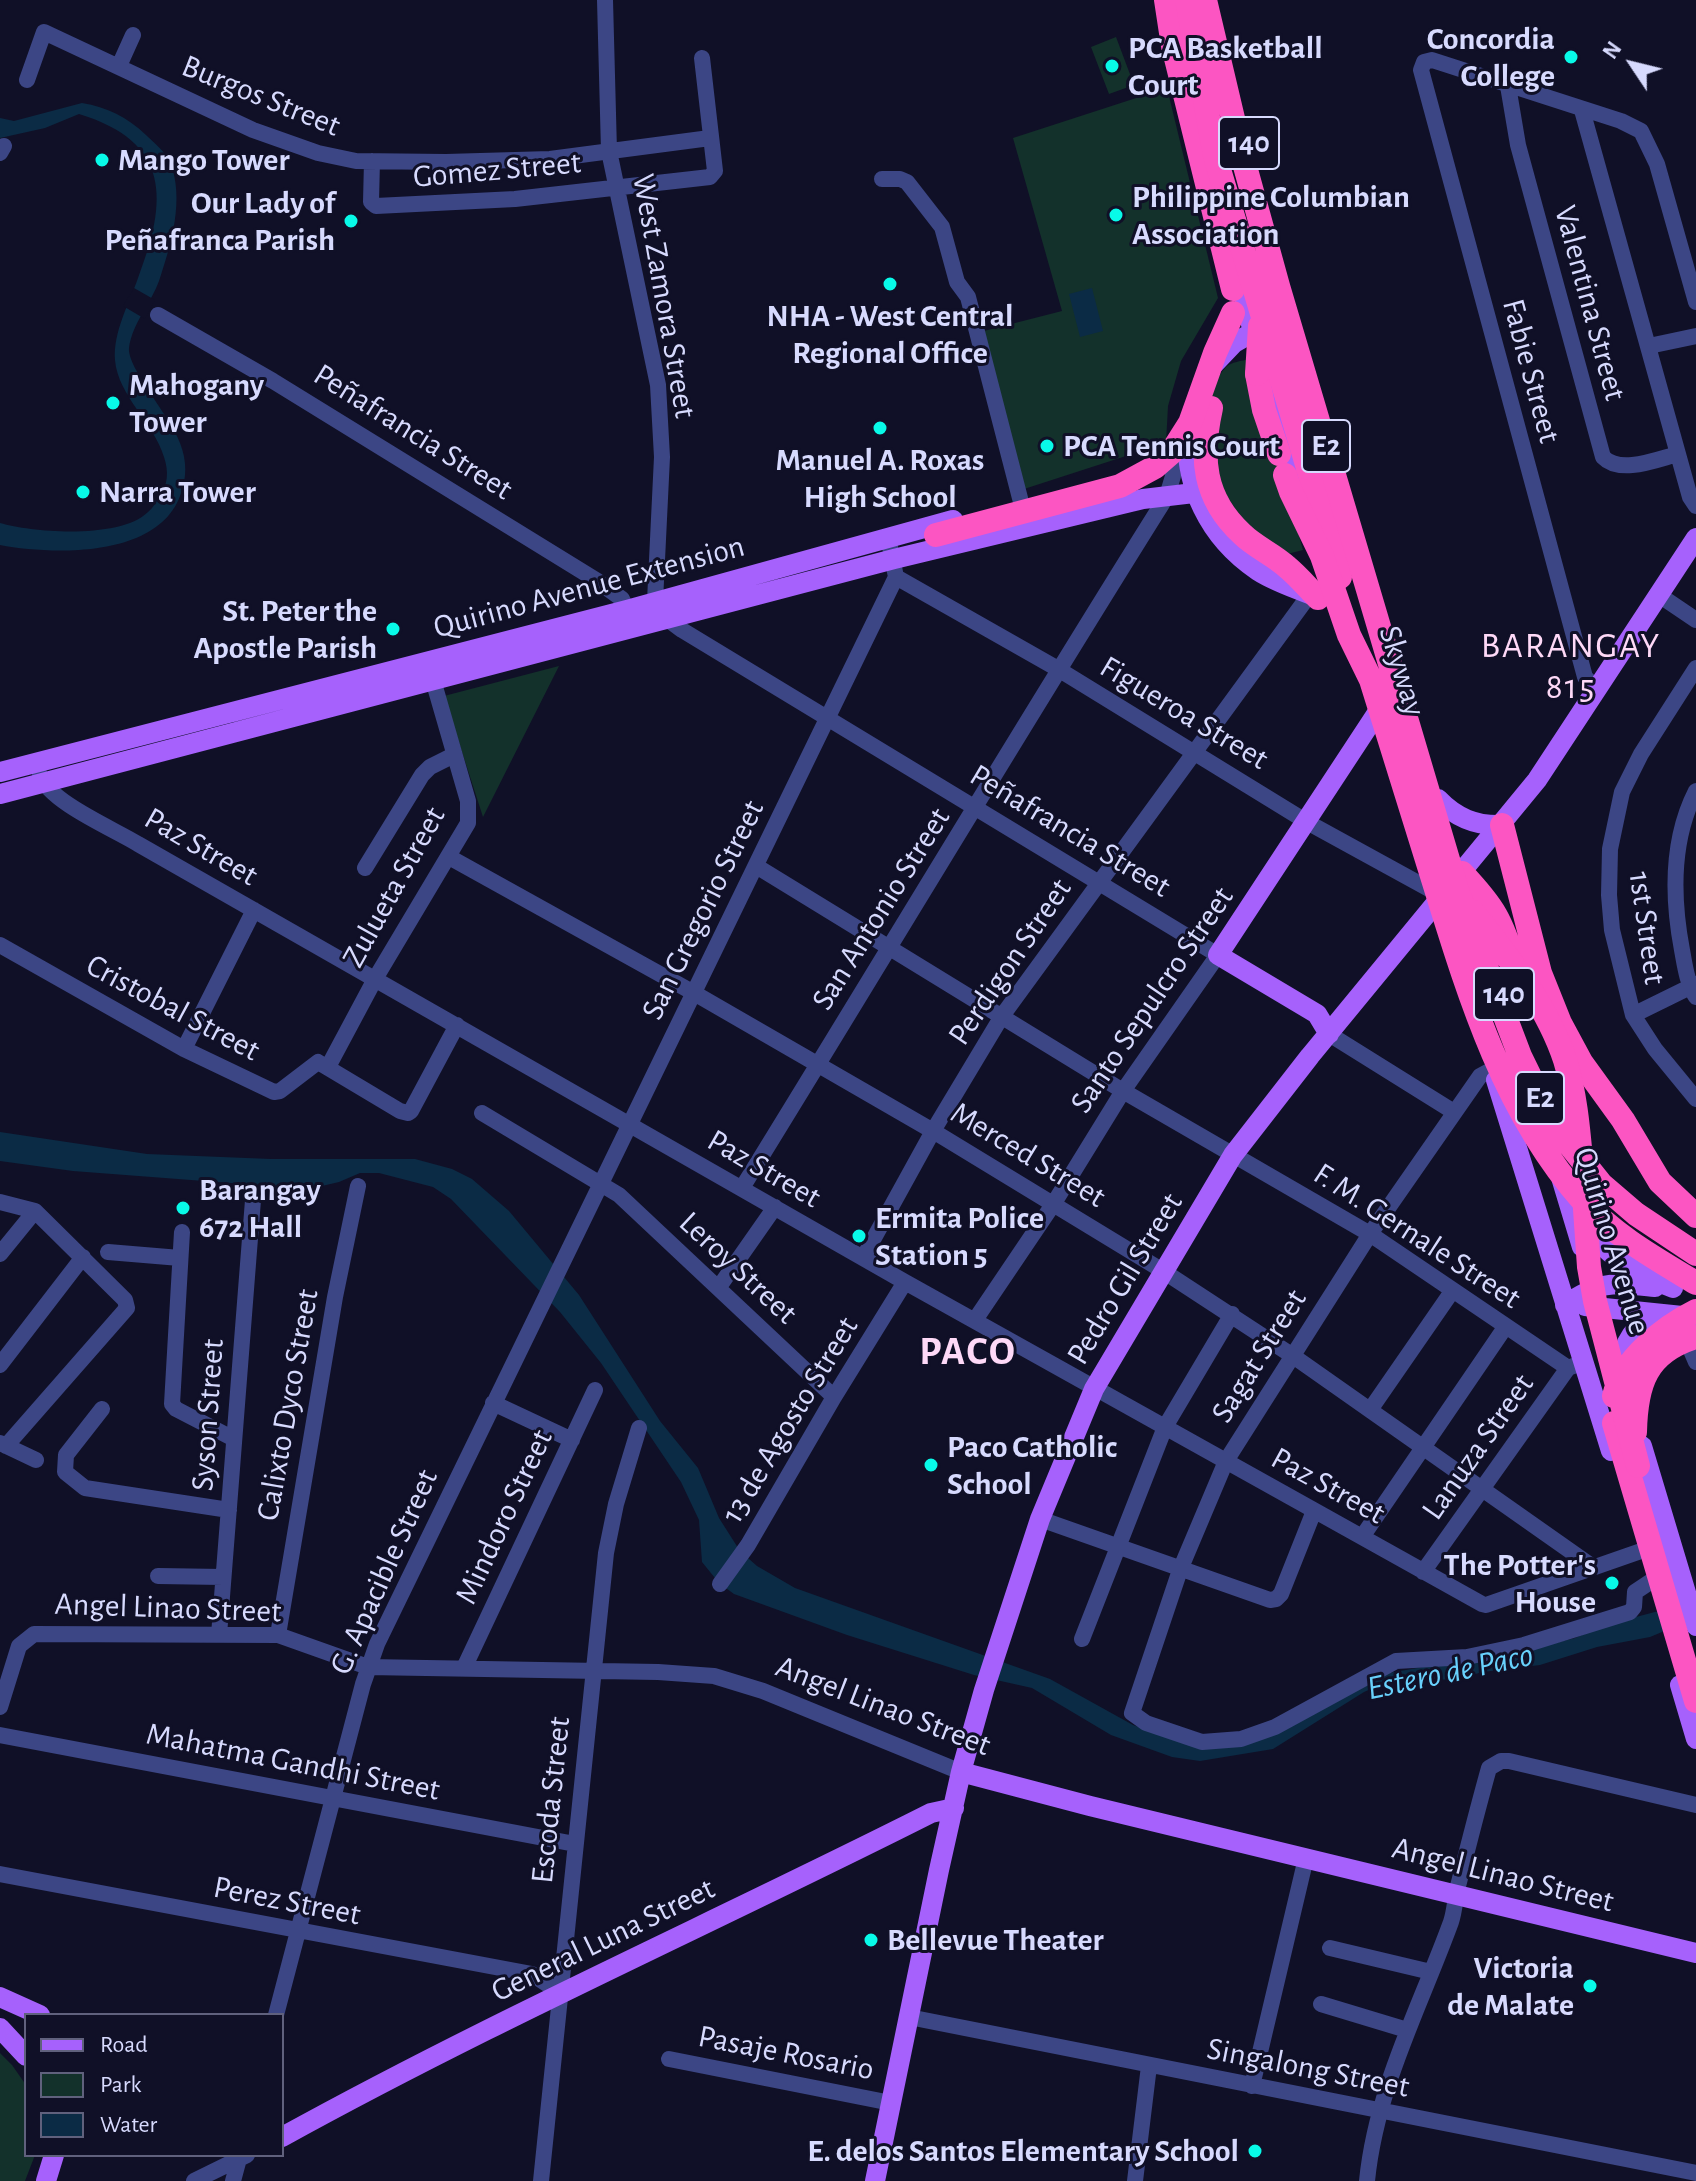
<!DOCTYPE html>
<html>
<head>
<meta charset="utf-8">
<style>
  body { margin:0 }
  #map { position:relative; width:1696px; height:2181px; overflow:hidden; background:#101027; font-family:"Alegreya Sans",sans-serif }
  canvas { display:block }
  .legend { position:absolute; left:24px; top:2013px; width:260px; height:144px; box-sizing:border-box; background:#101027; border:2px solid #60617d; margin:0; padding:10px 14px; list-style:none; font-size:24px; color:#d7dafe }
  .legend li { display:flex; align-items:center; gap:16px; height:40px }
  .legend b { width:40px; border:2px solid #60617d }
  .north { position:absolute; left:1592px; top:24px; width:80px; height:80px; -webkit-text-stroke:6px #101027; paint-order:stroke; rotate:305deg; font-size:22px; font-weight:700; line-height:32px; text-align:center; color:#d7dafe }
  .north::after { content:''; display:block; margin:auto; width:28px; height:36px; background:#d7dafe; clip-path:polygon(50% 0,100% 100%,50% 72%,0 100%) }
</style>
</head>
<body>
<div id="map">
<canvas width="1696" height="2181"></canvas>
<ul class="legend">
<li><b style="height:10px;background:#a661fc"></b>Road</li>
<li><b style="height:22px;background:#13312b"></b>Park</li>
<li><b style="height:22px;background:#0b2b45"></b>Water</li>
</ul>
<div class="north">N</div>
</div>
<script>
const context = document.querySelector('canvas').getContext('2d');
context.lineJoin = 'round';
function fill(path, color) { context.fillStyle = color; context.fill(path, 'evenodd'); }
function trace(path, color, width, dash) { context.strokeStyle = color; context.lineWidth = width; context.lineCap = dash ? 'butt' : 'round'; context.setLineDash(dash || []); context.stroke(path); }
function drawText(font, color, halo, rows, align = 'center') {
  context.font = font + ' "Alegreya Sans",sans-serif'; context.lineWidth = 6; context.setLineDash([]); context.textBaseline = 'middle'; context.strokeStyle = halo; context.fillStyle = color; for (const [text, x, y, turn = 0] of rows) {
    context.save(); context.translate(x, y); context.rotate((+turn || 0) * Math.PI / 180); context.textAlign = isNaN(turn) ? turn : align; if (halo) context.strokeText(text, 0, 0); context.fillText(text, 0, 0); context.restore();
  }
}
const green = new Path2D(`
  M 1116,37 L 1134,85 L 1109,94 L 1091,47 Z
  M 1167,88 L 1218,298 L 1181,361 L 1168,406 L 1166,443 L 1021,490 L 980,332 L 1062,311 L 1013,138 Z
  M 1249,359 L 1303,550 L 1283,555 L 1258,541 L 1201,459 C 1204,433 1206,387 1226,367 C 1231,362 1242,361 1249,359 Z
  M 559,666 L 483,817 L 444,696 Z
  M 0,2053 L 12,2065 L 26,2085 L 26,2155 L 35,2155 L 25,2181 L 0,2181 Z`);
const water = new Path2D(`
  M 82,103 C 107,107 127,117 146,135 C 153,142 166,152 170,162 C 185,199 171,245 159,281 C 151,303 132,324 129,348 C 127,368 171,417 180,443 C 187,461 187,478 180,496 C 157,558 53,555 0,545 L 0,523 C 34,533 121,539 148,512 C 153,508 156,502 159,497 C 168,485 169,472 164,457 C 154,423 118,396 115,360 C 113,332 129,304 138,278 C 168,200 171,142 79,114 L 45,128 L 0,138 L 0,118 L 14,121 Z
  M 1092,288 L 1103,331 L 1080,337 L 1069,294 Z
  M 0,1132 L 147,1154 L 271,1159 L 415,1159 L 452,1169 L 472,1179 L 509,1211 L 579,1295 L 660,1421 L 698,1468 L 719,1518 L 740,1551 L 757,1566 L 795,1588 L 1050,1679 L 1133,1725 L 1185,1744 L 1237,1742 L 1383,1674 L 1543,1646 L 1575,1638 L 1606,1625 L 1696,1601 L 1696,1618 L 1650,1637 L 1597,1647 L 1540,1665 L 1483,1672 L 1452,1680 L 1414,1678 L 1389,1681 L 1364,1692 L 1273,1749 L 1200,1761 L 1172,1757 L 1111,1735 L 1032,1688 L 974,1675 L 847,1635 L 734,1594 L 719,1583 L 702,1562 L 699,1520 L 681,1482 L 601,1363 L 560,1312 L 451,1199 L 433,1187 L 379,1173 L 360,1173 L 339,1182 L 309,1189 L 73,1171 L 0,1161 Z`);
const pier = new Path2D(`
  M 134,288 L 155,300 L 145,319 L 123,306 Z`);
const minor = new Path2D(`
  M 605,0 L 609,151 L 658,385 L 662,457 L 655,601 L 666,618 L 682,630 L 1218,955 L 1123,1091 L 1054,1203 L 975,1320
  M 119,66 L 133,35
  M 27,80 L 44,32 L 253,130 L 318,153 L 356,161 L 446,162 L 550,159 L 710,138
  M 1508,86 L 1518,145 L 1603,457 C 1620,475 1658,459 1678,454
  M 1582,110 L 1690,497 L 1696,506
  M 0,153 L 4,146
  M 372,161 L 371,202 L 376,206 L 515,199 L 710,177 L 715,171 L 702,58
  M 882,179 L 900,179 L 907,182 L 942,227 L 957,282 L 968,297 L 1021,502
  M 158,315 L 273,381 L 596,580 L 622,599 L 627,610
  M 1649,346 L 1696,336
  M 896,577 L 1058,669 L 1307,822 L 1440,895
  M 1659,595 L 1696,620
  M 1696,668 L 1641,754 L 1622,792 L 1610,849 L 1609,895 L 1612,930 L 1633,1015 L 1655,1049 L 1696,1099
  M 1597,690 L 1585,677 L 1421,70 L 1424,62 L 1432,60 L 1621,121 L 1641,131 L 1657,164 L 1696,302
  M 40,775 C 49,802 114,829 138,844 L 905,1282 L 1482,1604 L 1486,1605 L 1641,1551
  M 1696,791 C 1671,840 1672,897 1682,950 C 1685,966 1687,983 1696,997
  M 449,857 L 694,993 L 933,1131 L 1163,1271 L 1293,1356 L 1593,1567
  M 756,866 L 1123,1091 L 1370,1234 L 1568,1368
  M 365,868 L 422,775 L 430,767 L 454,755
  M 0,945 L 184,1049 L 274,1092 L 280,1091 L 318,1062 L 400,1111 L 408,1113 L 411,1111 L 457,1025
  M 1633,1015 L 1696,984
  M 1329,1034 L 1454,1112
  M 184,1049 L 254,910
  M 328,1067 L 375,979 L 468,823 L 468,801 L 433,680
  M 1493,1069 L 1480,1076 L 1370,1234 L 1226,1461 L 1180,1570 L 1132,1713 L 1146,1723 L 1202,1742 L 1241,1739 L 1275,1727 L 1396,1661 L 1467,1657 L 1524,1645 L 1630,1612 L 1634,1607 L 1635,1592 L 1650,1582
  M 482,1113 L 619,1195 L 834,1397
  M 742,1188 C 884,958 1023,725 1167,496 L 1173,476 L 1172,456
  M 0,1202 L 35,1211 L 125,1300 L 127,1308 L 6,1446
  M 182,1232 L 172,1404 L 176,1409 L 234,1439
  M 108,1252 L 180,1258
  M 0,1254 L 35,1211
  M 863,1258 L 933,1131 L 1002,1016 L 1310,594
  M 719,1287 L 775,1207
  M 1684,1334 L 1696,1362
  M 0,1365 L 83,1257
  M 493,1403 L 572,1440
  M 102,1409 L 66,1455 L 65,1472 L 85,1488 L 229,1510
  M 1370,1410 L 1453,1290
  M 0,1443 L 36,1460
  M 1040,1519 L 1270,1600 L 1276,1599 L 1281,1594 L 1314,1511
  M 1362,1537 L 1506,1326
  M 1423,1572 L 1568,1368 L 1576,1365
  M 158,1576 L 223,1577
  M 720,1584 L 748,1545 L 834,1397 L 905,1282
  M 219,1635 L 253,1200
  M 278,1635 L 335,1297 L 358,1186
  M 1082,1639 L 1165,1427 L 1232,1314
  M 464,1668 L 595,1390
  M 0,1707 L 19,1646 L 34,1634 L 278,1635 L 368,1667 L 658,1672 L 714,1676 L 763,1691 L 961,1772
  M 0,1735 L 575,1844
  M 0,1874 L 532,1974 L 559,1992
  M 1330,1948 L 1431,1972
  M 1321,2004 L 1407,2030
  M 276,2015 L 363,1684 L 377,1644 L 896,577 L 888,537
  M 909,2017 L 1696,2173
  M 669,2059 L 891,2103
  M 1252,2086 L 1306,1858
  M 194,2181 L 247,2155
  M 233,2181 L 240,2155
  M 541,2181 L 606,1553 L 616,1504 L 639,1428
  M 1135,2181 L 1149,2066
  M 1367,2181 C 1376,2089 1420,2007 1451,1922 C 1455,1910 1455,1898 1458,1886 C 1468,1847 1478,1807 1489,1768 L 1501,1761 L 1509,1761 L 1696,1805`);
const major = new Path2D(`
  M 1236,269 L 1257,346
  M 1214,364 L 1234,343 L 1264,326
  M 1268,381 L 1304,495
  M 1188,426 C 1183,485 1209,538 1258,571 C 1275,582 1296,589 1315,596
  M 0,772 L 627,610 L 953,520
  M 0,794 L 894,559 L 1143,499 L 1194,493
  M 1438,799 C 1456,818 1476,826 1502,825
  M 1329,1034 L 1317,1014 L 1218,955 L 1377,713
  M 1496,1080 L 1611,1451
  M 1560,1174 L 1582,1247
  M 1584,1224 C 1606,1256 1638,1275 1673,1288
  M 1565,1305 C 1601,1280 1613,1283 1655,1287
  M 1585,1306 L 1692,1317
  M 1620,1372 C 1622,1344 1633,1324 1660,1314
  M 1642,1446 L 1696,1626
  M 1680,1685 L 1696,1739
  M 961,1772 L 1090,1806 L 1696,1953
  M 0,1997 L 40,2015
  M 0,2028 L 26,2056
  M 282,2137 C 494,2020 715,1922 931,1813 L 954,1808
  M 46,2181 L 54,2155
  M 875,2181 L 939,1870 L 961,1772 L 984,1690 L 1040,1519 L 1094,1389 L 1233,1155 L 1310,1056 L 1537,780 L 1696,538`);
const highway = new Path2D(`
  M 1166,0 L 1173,46 L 1233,289
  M 1257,374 L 1264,410 L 1279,454
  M 1211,408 C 1200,457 1203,498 1242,534 C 1255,547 1273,554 1287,567 C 1298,576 1307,587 1318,598
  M 1308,468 L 1340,577
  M 1502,825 L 1540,973 L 1560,1023 L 1581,1062 L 1623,1120 L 1660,1182 L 1696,1216
  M 1462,873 C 1495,908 1501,920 1516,966
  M 1614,1423 L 1696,1701`);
const highwayBridge = new Path2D(`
  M 1187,0 L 1215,156 L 1308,468
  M 1205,0 L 1240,148 L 1278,286 L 1457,890 L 1520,1056 L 1541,1099 L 1565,1139 L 1601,1184 L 1636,1214 L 1696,1254
  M 1257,374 L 1260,326
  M 1285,475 L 1291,492 L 1322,556 L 1349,635 L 1371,680 C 1393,750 1414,820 1436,889 C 1470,999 1505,1113 1583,1201 C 1613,1235 1658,1260 1696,1283
  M 936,535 L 1120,486 L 1155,467 L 1171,453 L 1190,423 L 1215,353 L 1233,313
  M 1473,912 C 1508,957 1547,1005 1565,1060 C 1575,1093 1578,1125 1581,1159
  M 1584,1195 L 1589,1267 L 1595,1301 L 1638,1466
  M 1614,1396 C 1623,1359 1664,1327 1696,1311
  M 1635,1432 C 1636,1384 1646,1352 1696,1337`);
const markers = [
  [1571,57,8,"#08fae8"],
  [1112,66,8,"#08fae8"],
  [102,160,8,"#08fae8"],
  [1116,215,8,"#08fae8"],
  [351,221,8,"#08fae8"],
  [890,284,8,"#08fae8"],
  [113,403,8,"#08fae8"],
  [880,428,8,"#08fae8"],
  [1047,446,8,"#08fae8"],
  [83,492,8,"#08fae8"],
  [393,629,8,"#08fae8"],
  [183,1208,8,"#08fae8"],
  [859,1236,8,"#08fae8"],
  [931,1465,8,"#08fae8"],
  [1612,1583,8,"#08fae8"],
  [871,1940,8,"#08fae8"],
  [1590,1986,8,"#08fae8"],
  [1255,2151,8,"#08fae8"]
];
const shields = [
  [1249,143,60],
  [1326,446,48],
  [1504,994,60],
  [1540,1098,48]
];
const shieldNames = [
  ["140",1249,143],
  ["E2",1326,446],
  ["140",1504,994],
  ["E2",1540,1098]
];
const poiNames = [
  ["Concordia",1555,39,"right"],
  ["College",1555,76,"right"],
  ["PCA Basketball",1128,48],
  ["Court",1128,85],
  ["Mango Tower",118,160],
  ["Philippine Columbian",1132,197],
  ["Association",1132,234],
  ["Our Lady of",335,203,"right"],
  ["Peñafranca Parish",335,240,"right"],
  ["NHA - West Central",890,316,"center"],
  ["Regional Office",890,353,"center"],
  ["Mahogany",129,385],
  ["Tower",129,422],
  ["PCA Tennis Court",1063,446],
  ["Manuel A. Roxas",880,460,"center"],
  ["High School",880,497,"center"],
  ["Narra Tower",99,492],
  ["St. Peter the",377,611,"right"],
  ["Apostle Parish",377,648,"right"],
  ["Barangay",199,1190],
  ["672 Hall",199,1227],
  ["Ermita Police",875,1218],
  ["Station 5",875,1255],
  ["Paco Catholic",947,1447],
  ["School",947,1484],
  ["The Potter's",1596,1565,"right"],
  ["House",1596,1602,"right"],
  ["Bellevue Theater",887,1940],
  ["Victoria",1574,1968,"right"],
  ["de Malate",1574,2005,"right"],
  ["E. delos Santos Elementary School",1239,2151,"right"]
];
const streetNames = [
  ["Burgos Street",261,96,22],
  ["Gomez Street",497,170,-5],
  ["West Zamora Street",664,296,80],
  ["Valentina Street",1590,303,75],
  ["Fabie Street",1531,371,75],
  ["Peñafrancia Street",413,432,32],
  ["Quirino Avenue Extension",589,587,-15],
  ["Skyway",1402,671,73],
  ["Figueroa Street",1184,713,31],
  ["Peñafrancia Street",1070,831,31],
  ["Paz Street",201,847,30],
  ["Zulueta Street",394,887,-61],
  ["San Antonio Street",881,909,-58],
  ["San Gregorio Street",703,910,-64],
  ["1st Street",1647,928,82],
  ["Perdigon Street",1010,962,-56],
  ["Santo Sepulcro Street",1152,1000,-56],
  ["Cristobal Street",173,1008,28],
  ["Merced Street",1028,1155,31],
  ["Paz Street",764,1169,30],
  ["F. M. Gernale Street",1417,1236,33],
  ["Quirino Avenue",1612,1241,73],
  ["Leroy Street",738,1268,43],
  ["Pedro Gil Street",1125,1279,-59],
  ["Sagat Street",1259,1356,-58],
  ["Calixto Dyco Street",288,1405,-80],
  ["Syson Street",208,1415,-86],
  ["13 de Agosto Street",790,1420,-59],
  ["Lanuza Street",1478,1447,-55],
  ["Paz Street",1328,1486,29],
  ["Mindoro Street",504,1517,-65],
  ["G. Apacible Street",384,1572,-66],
  ["Angel Linao Street",168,1608,2],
  ["Angel Linao Street",883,1706,21],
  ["Mahatma Gandhi Street",293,1762,11],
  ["Escoda Street",551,1800,-84],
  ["Angel Linao Street",1503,1875,14],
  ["Perez Street",287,1901,11],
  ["General Luna Street",603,1940,-26],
  ["Pasaje Rosario",786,2053,11],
  ["Singalong Street",1308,2068,11]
];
const waterNames = [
  ["Estero de Paco",1450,1672,-12]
];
const quarterNames = [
  ["BARANGAY",1571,646],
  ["815",1571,687]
];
const districtNames = [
  ["PACO",968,1352]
];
fill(green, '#13312b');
fill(water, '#0b2b45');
fill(pier, '#101027');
trace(minor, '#3c4685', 16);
trace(major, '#a661fc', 20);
trace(highway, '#fc55c2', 24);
trace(highwayBridge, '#fc55c2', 24);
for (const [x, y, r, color] of markers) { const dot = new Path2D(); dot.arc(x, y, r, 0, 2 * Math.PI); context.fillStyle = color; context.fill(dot); trace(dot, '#101027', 3); }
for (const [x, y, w] of shields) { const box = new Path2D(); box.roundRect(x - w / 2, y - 26, w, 52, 6); context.fillStyle = '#101027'; context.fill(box); trace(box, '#d7dafe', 2); }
drawText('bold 30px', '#d7dafe', null, shieldNames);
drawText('bold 32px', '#d7dafe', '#101027', poiNames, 'left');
drawText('32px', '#d7dafe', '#101027', streetNames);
drawText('italic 34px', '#68d1fc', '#101027', waterNames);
context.letterSpacing = '2px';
drawText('36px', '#fed9f7', '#101027', quarterNames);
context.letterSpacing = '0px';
context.letterSpacing = '2px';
drawText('bold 40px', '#fed9f7', '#101027', districtNames);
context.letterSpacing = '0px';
</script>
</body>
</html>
